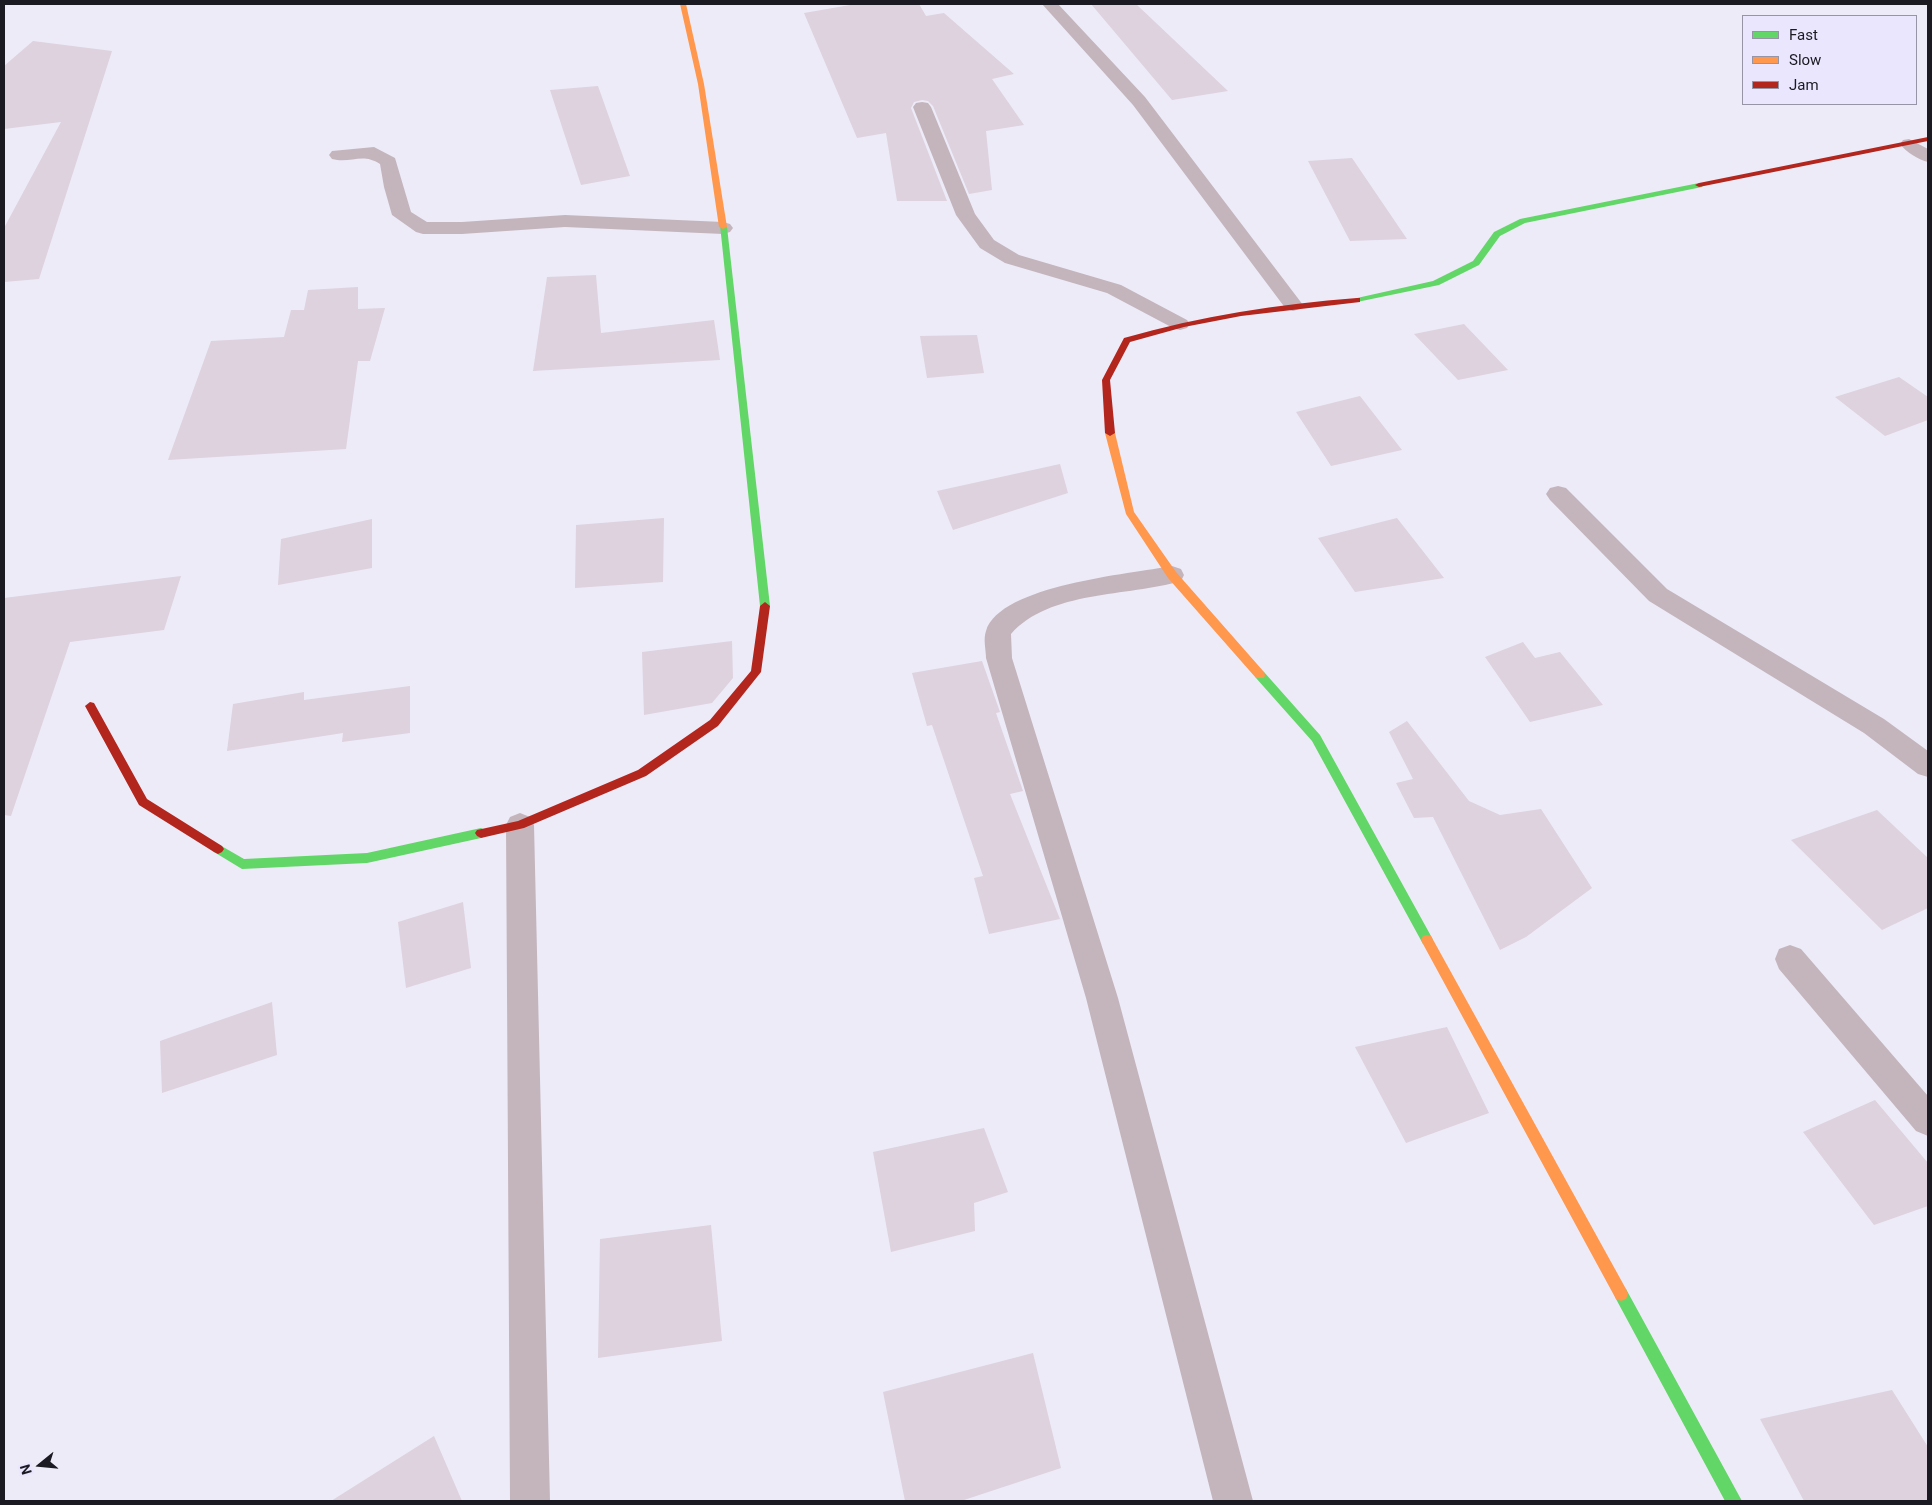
<!DOCTYPE html>
<html>
<head>
<meta charset="utf-8">
<style>
  body { margin:0 }
  #map { position:relative; width:1932px; height:1505px; overflow:hidden; background:#edebf8; font-family:Roboto,sans-serif }
  canvas { display:block }
  .frame { position:absolute; inset:0; border:5px solid #1b1a22; pointer-events:none }
  .legend { position:absolute; left:1742px; top:15px; width:175px; height:90px; box-sizing:border-box; background:#e9e6fd; border:1px solid #9794a5; margin:0; padding:6px 9px; list-style:none; font-size:15px; color:#1b1a22 }
  .legend li { display:flex; align-items:center; gap:10px; height:25px }
  .legend b { width:25px; border:1px solid #9794a5 }
  .north { position:absolute; left:15px; top:1440px; width:50px; height:50px; -webkit-text-stroke:4px #e9e6fd; paint-order:stroke; rotate:253deg; font-size:14px; font-weight:700; line-height:20px; text-align:center; color:#1b1a22 }
  .north::after { content:''; display:block; margin:auto; width:18px; height:22px; background:#1b1a22; clip-path:polygon(50% 0,100% 100%,50% 72%,0 100%) }
</style>
</head>
<body>
<div id="map">
<canvas width="1932" height="1505"></canvas>
<div class="frame"></div>
<ul class="legend">
<li><b style="height:6px;background:#63d668"></b>Fast</li>
<li><b style="height:6px;background:#ff974d"></b>Slow</li>
<li><b style="height:6px;background:#b3261e"></b>Jam</li>
</ul>
<div class="north">N</div>
</div>
<script>
const context = document.querySelector('canvas').getContext('2d');
context.lineJoin = 'round';
function fill(path, color) { context.fillStyle = color; context.fill(path, 'evenodd'); }
const building = new Path2D(`
  M 856,4 L 919,4 L 926,16 L 944,13 L 1014,74 L 992,79 L 1024,125 L 986,131 L 992,190 L 969,194 L 933,106 L 928,101 L 922,100 L 914,102 L 911,108 L 947,201 L 897,201 L 886,133 L 857,138 L 804,13 Z
  M 1091,4 L 1136,4 L 1228,91 L 1172,100 Z
  M 33,41 L 112,51 L 39,279 L 4,282 L 4,228 L 61,122 L 4,129 L 4,66 Z
  M 598,86 L 630,176 L 581,185 L 550,90 Z
  M 1352,158 L 1407,239 L 1350,241 L 1308,161 Z
  M 596,275 L 601,333 L 714,320 L 720,360 L 533,371 L 547,277 Z
  M 358,287 L 358,309 L 385,308 L 370,361 L 358,361 L 346,449 L 168,460 L 211,341 L 284,337 L 291,310 L 304,310 L 308,290 Z
  M 1464,324 L 1508,370 L 1458,380 L 1414,334 Z
  M 977,335 L 984,373 L 927,378 L 920,336 Z
  M 1899,377 L 1928,397 L 1928,420 L 1885,436 L 1835,397 Z
  M 1360,396 L 1402,450 L 1331,466 L 1296,412 Z
  M 1060,464 L 1068,493 L 953,530 L 937,491 Z
  M 664,518 L 663,582 L 575,588 L 576,525 Z
  M 1397,518 L 1444,578 L 1355,592 L 1318,538 Z
  M 372,519 L 372,568 L 278,585 L 281,539 Z
  M 181,576 L 164,630 L 70,642 L 11,816 L 4,815 L 4,598 Z
  M 732,641 L 733,678 L 712,703 L 644,715 L 642,652 Z
  M 1523,642 L 1535,658 L 1560,652 L 1603,705 L 1530,722 L 1485,657 Z
  M 982,661 L 1000,712 L 996,713 L 1023,791 L 1010,794 L 1060,919 L 989,934 L 974,878 L 983,876 L 932,725 L 927,726 L 912,673 Z
  M 410,686 L 410,733 L 342,742 L 343,733 L 227,751 L 233,704 L 304,692 L 304,700 Z
  M 1407,721 L 1469,801 L 1500,815 L 1541,809 L 1592,888 L 1526,937 L 1500,950 L 1433,817 L 1414,818 L 1396,783 L 1413,779 L 1389,732 Z
  M 1877,810 L 1928,858 L 1928,908 L 1882,930 L 1791,840 Z
  M 463,902 L 471,968 L 406,988 L 398,922 Z
  M 272,1002 L 277,1055 L 162,1093 L 160,1041 Z
  M 1447,1027 L 1489,1113 L 1406,1143 L 1355,1047 Z
  M 1875,1100 L 1928,1163 L 1928,1206 L 1874,1225 L 1803,1132 Z
  M 984,1128 L 1008,1192 L 974,1203 L 975,1231 L 891,1252 L 873,1152 Z
  M 711,1225 L 722,1341 L 598,1358 L 600,1239 Z
  M 1033,1353 L 1061,1468 L 961,1501 L 905,1501 L 883,1392 Z
  M 1892,1390 L 1928,1447 L 1928,1501 L 1804,1501 L 1760,1419 Z
  M 434,1436 L 462,1501 L 331,1501 Z`);
const street = new Path2D(`
  M 1042,4 L 1058,4 L 1145,97 L 1300,301 L 1303,305 L 1300,309 L 1293,311 L 1286,309 L 1133,105 Z
  M 922,102 L 928,103 L 931,107 L 975,214 L 994,240 L 1019,255 L 1121,285 L 1187,320 L 1190,324 L 1187,328 L 1180,330 L 1173,328 L 1107,293 L 1005,263 L 980,248 L 956,215 L 913,107 L 916,103 Z
  M 1909,139 L 1928,149 L 1928,162 C 1919,160 1906,152 1900,144 L 1903,140 Z
  M 374,147 L 395,158 L 411,212 L 427,222 L 462,222 L 565,215 L 723,222 L 730,224 L 733,228 L 730,232 L 723,234 L 565,227 L 462,234 L 423,234 L 416,232 L 392,215 L 384,187 L 380,164 C 362,152 351,164 332,159 L 329,155 L 332,151 Z
  M 1558,486 L 1566,488 L 1667,589 L 1884,719 L 1928,751 L 1928,777 L 1918,774 L 1864,733 L 1649,601 L 1550,500 L 1546,494 L 1550,488 Z
  M 1172,566 L 1181,569 L 1184,575 L 1181,581 C 1127,597 1050,590 1011,634 L 1012,658 L 1118,998 L 1253,1501 L 1213,1501 L 1086,998 L 986,658 C 986,650 983,639 986,631 C 1000,585 1130,574 1172,566 Z
  M 520,813 L 530,817 L 534,825 L 550,1501 L 510,1501 L 506,825 L 510,817 Z
  M 1790,945 L 1801,949 L 1928,1096 L 1928,1136 L 1916,1131 L 1779,969 L 1775,959 L 1779,949 Z`);
const fast = new Path2D(`
  M 1699,183 L 1703,185 L 1702,187 L 1525,223 L 1500,236 L 1479,265 L 1439,285 L 1357,302 L 1353,300 L 1357,298 L 1433,281 L 1473,261 L 1494,232 L 1520,219 Z
  M 720,225 L 727,227 L 770,606 L 765,610 L 760,606 Z
  M 1260,671 L 1264,672 L 1320,735 L 1431,936 L 1433,940 L 1431,944 L 1427,945 L 1423,944 L 1312,741 L 1256,678 L 1255,675 L 1256,672 Z
  M 481,828 L 485,830 L 487,833 L 485,836 L 481,838 L 367,863 L 242,869 L 214,852 L 212,849 L 214,846 L 218,844 L 244,859 L 367,853 Z
  M 1621,1287 L 1626,1289 L 1742,1501 L 1725,1501 L 1616,1299 L 1614,1294 L 1616,1289 Z`);
const slow = new Path2D(`
  M 680,4 L 686,4 L 704,84 L 727,227 L 723,229 L 719,227 L 698,84 Z
  M 1110,430 L 1115,433 L 1134,512 L 1176,572 L 1264,672 L 1265,675 L 1264,678 L 1256,678 L 1168,578 L 1126,514 L 1105,433 Z
  M 1427,935 L 1431,936 L 1626,1289 L 1628,1294 L 1626,1299 L 1621,1301 L 1616,1299 L 1423,944 L 1421,940 L 1423,936 Z`);
const jam = new Path2D(`
  M 1928,137 L 1928,141 L 1699,187 L 1695,185 L 1699,183 Z
  M 1357,298 L 1360,298 L 1360,302 L 1241,316 L 1184,327 L 1130,342 L 1110,380 L 1115,433 L 1110,436 L 1105,433 L 1102,380 L 1124,338 C 1201,316 1278,304 1357,298 Z
  M 765,602 L 770,606 L 761,672 L 718,726 L 646,776 L 524,828 L 481,838 L 477,836 L 475,833 L 477,830 L 518,821 L 638,770 L 710,720 L 751,671 L 760,606 Z
  M 90,702 L 94,703 L 147,799 L 222,846 L 224,849 L 222,852 L 218,854 L 214,852 L 139,805 L 85,706 Z`);
fill(building, '#ddd2dd');
fill(street, '#c4b5bd');
fill(fast, '#63d668');
fill(slow, '#ff974d');
fill(jam, '#b3261e');
</script>
</body>
</html>
